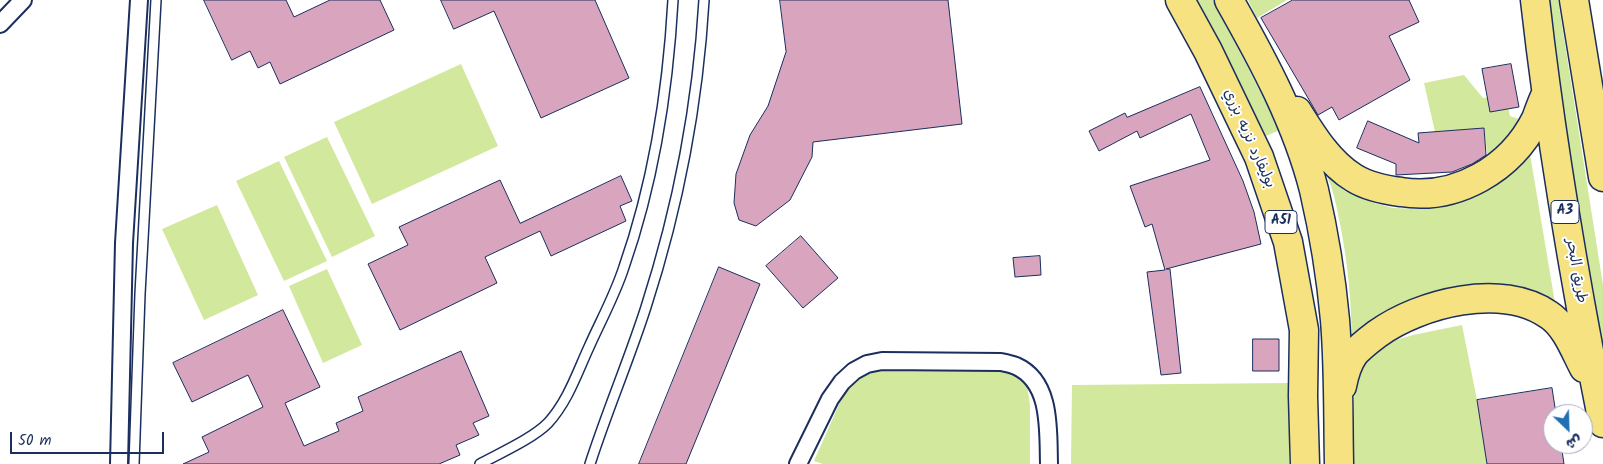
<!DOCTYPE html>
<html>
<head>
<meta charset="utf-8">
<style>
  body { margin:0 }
  #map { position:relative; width:1603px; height:464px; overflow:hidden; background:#fff; font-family:Kalam,"Playpen Sans Arabic",sans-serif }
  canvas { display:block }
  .north { position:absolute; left:1543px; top:404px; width:50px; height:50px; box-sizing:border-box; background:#fff; border:1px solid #a4acbf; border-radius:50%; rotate:156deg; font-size:14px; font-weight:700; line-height:20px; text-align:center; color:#1b2f5e }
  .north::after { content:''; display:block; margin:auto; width:18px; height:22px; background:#1f6fb2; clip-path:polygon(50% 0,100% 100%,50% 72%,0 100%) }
  .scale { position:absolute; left:10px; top:432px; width:154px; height:22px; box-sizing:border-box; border:2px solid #1b2f5e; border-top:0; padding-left:6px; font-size:15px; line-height:18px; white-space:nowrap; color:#1b2f5e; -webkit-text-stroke:4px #fff; paint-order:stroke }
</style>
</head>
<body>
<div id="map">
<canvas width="1603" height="464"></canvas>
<div class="north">ش</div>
<div class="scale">50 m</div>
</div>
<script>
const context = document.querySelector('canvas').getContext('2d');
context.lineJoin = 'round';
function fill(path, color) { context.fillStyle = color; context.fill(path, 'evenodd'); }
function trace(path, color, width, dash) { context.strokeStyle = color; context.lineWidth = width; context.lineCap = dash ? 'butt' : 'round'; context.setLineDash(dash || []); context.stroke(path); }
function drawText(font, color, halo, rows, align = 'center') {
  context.font = font + ' Kalam,"Playpen Sans Arabic",sans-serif'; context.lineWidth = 4; context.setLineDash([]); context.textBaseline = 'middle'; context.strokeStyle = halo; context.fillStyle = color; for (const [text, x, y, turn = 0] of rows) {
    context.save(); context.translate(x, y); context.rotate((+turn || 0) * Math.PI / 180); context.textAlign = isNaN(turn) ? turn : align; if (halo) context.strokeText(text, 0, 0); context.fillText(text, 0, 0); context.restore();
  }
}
const green = new Path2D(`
  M 1196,0 L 1213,0 L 1280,130 L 1266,136 Z
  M 1248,0 L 1287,0 L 1257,18 Z
  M 1544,0 L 1558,0 L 1603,285 L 1603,353 L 1588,274 Z
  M 461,64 L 498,146 L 372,204 L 334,122 Z
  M 1464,75 L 1483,98 L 1506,95 L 1510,116 L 1519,119 L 1513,136 L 1489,169 L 1484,128 L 1435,132 L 1424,83 Z
  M 327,137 L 375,236 L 332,257 L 284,157 Z
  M 1529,148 L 1555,303 L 1549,299 L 1532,295 L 1389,312 C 1377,318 1356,325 1352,339 C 1351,300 1348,263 1340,224 C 1337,208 1334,192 1327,176 L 1346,192 L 1354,193 L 1375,203 L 1393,208 L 1421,209 L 1443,207 L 1473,195 Z
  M 279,161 L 327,261 L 284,281 L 236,181 Z
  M 217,205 L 258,295 L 204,320 L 162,229 Z
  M 327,269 L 362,345 L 323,363 L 289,286 Z
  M 1462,325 L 1477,400 L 1487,464 L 1354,464 L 1354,399 L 1355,374 L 1364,361 L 1377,349 L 1393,341 L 1413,335 Z
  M 880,368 L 1001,369 L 1015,376 L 1027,385 L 1030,405 L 1030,464 L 823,464 L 814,461 L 845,391 L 861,375 Z
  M 1289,383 L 1289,464 L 1071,464 L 1072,385 Z`);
const building = new Path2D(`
  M 204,0 L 286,0 L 294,17 L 330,0 L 380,0 L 394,30 L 280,84 L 270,62 L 258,68 L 250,51 L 232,60 Z
  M 441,0 L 595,0 L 629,78 L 541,118 L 494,11 L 454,29 Z
  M 780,0 L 948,0 L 962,124 L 813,142 L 812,157 L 790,200 L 756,226 L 739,220 L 734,203 L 736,174 L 750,135 L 768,106 L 786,52 Z
  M 1293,0 L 1409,0 L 1419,22 L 1389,36 L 1410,80 L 1339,120 L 1332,107 L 1318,115 L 1261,18 Z
  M 1511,64 L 1519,107 L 1490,112 L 1482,69 Z
  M 1200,87 L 1243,181 L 1254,212 L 1261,244 L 1166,269 L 1170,269 L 1181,373 L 1161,375 L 1147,272 L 1165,270 L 1152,224 L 1145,227 L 1130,186 L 1210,160 L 1191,114 L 1140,138 L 1137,131 L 1099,151 L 1089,131 L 1125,113 L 1127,117 Z
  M 1368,121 L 1419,143 L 1418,133 L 1484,128 L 1486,155 L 1472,164 L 1452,172 L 1396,175 L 1396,164 L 1357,148 Z
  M 621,176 L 632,201 L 620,206 L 626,221 L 551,256 L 540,231 L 485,257 L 497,283 L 400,330 L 368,264 L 408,245 L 399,227 L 500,180 L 520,223 Z
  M 801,236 L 838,278 L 803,308 L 766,266 Z
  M 1040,256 L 1041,275 L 1015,277 L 1013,258 Z
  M 719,267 L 760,284 L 686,464 L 639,464 Z
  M 283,310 L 320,387 L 285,403 L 304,446 L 339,431 L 336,423 L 363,411 L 358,397 L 461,351 L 489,416 L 473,423 L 479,435 L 456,445 L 460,455 L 439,464 L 183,464 L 209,452 L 202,437 L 263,407 L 248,375 L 192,402 L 173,363 Z
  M 1253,339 L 1279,339 L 1279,371 L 1253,371 Z
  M 1552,388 L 1556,414 L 1553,414 L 1553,444 L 1561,444 L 1564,464 L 1487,464 L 1477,400 Z`);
const service = new Path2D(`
  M 134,464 L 140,294 L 156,0
  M 480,464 C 500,453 532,439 548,423 C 568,401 577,373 589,347 C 601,320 615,295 624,267 C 654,181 668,91 673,0
  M 590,464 C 607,411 629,360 646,307 C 678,208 698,104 704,0`);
const minor = new Path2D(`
  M 0,24 L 23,0
  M 119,464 L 124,243 L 139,0
  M 798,464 L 830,399 L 842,382 L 854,371 L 867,364 L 882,361 L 1001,362 C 1006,363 1011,364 1016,366 C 1052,382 1048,431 1049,464`);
const trunk = new Path2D(`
  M 1180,0 L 1208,51 L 1259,157 L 1288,242 L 1304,330 L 1303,396 L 1305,464
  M 1229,0 C 1263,60 1297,123 1314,190 C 1324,233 1331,276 1335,320 C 1339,368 1338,416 1339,464
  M 1535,0 C 1551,142 1575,283 1603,423
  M 1574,0 L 1603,177
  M 1297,111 C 1312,135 1329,163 1354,178 C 1367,186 1385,190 1401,192 C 1456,201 1511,169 1536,119 C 1539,111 1542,102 1546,94
  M 1342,386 C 1344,375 1347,364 1354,354 C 1360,347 1369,340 1377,334 C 1420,303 1502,282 1549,315 C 1566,326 1575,351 1584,368`);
const shields = [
  [1565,212,28],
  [1281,222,32]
];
const shieldNames = [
  ["A3",1565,212],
  ["A51",1281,222]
];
const streetNames = [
  ["بوليفارد نزيه بزري",1248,139,66],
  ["طريق البحر",1575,271,80]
];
fill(green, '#d2e89d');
fill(building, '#d8a4be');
trace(building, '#1b2f5e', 1);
trace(service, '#1b2f5e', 12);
trace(minor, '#1b2f5e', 20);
trace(trunk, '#1b2f5e', 31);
trace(service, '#fff', 9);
trace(minor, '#fff', 16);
trace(trunk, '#f6e281', 28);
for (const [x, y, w] of shields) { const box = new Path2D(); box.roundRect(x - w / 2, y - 11.5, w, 23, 4); context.fillStyle = '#fff'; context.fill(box); trace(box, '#1b2f5e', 1); }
drawText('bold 14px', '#1b2f5e', null, shieldNames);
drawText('15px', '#1b2f5e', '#fff', streetNames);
</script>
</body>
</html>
